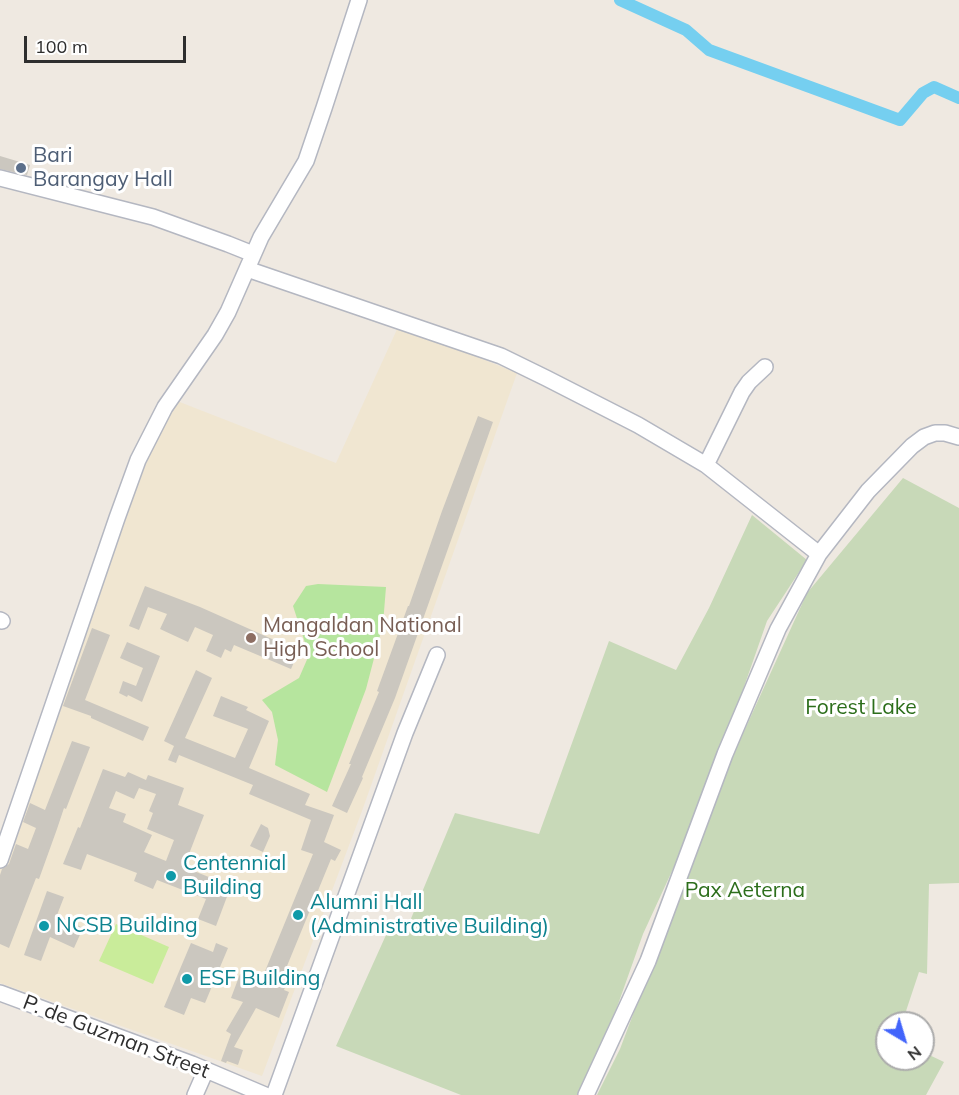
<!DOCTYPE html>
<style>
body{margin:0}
#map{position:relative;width:959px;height:1095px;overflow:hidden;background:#efe9e1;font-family:Mulish,sans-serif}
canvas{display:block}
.north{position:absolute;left:875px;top:1011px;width:60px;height:60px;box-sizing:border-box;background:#fff;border:2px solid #ababab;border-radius:50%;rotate:142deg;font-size:16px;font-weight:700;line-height:24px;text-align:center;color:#2e2e2e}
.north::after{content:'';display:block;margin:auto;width:21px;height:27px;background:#4264fb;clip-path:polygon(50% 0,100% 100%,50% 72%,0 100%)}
.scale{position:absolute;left:24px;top:36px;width:162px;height:27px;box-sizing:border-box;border:3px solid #2e2e2e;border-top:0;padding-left:8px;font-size:18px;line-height:21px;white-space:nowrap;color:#2e2e2e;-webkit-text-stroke:4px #fff;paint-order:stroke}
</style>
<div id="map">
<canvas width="959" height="1095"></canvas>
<div class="north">N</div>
<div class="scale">100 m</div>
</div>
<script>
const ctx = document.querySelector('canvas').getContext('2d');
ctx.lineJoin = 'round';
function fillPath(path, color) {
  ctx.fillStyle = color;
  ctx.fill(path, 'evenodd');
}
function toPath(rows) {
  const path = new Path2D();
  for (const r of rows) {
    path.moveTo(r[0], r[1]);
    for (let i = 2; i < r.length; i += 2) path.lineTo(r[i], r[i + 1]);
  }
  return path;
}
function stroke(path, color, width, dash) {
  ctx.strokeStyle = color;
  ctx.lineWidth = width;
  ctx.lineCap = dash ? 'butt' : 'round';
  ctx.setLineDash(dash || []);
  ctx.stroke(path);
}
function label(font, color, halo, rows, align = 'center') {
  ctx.font = font + ' Mulish,sans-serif';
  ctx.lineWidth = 6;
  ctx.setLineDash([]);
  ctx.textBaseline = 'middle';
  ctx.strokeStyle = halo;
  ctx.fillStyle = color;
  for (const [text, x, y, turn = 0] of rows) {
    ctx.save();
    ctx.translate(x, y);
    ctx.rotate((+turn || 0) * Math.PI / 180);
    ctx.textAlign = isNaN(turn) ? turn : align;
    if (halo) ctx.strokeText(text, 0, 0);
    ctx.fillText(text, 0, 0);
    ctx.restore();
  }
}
fillPath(toPath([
 [399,325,517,373,362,811,262,1076,0,983,0,864,139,466,172,399,336,463]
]), '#f0e6d1');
fillPath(toPath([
 [318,584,386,587,383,624,366,689,327,792,275,765,278,740,272,712,262,700,299,678,309,655,293,606,306,586]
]), '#b6e59e');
fillPath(toPath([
 [903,478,959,508,959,883,929,884,927,974,919,972,902,1023,887,1023,887,1059,923,1059,923,1052,944,1062,926,1095,597,1095,620,1049,720,784,807,593],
 [752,515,807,560,767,621,738,704,678,858,643,934,616,1010,579,1095,461,1095,336,1046,386,935,405,933,455,813,539,834,609,641,676,670,709,608]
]), '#c8d9b8');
fillPath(toPath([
 [116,924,169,947,153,984,99,961]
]), '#c9ec9a');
stroke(toPath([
 [620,0,686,30,709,50,900,120,923,93,934,87,959,98]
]), '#75cff0', 12);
fillPath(toPath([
 [0,156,30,165,27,175,0,169],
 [478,416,493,422,395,698,362,777,363,778,347,813,332,806,351,764,349,764,379,692,377,691,408,606,409,606,442,511],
 [145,586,200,607,299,651,291,669,234,645,231,652,225,649,221,658,206,651,213,635,195,627,188,642,160,629,167,614,148,607,139,630,129,626],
 [92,628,110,635,85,700,149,727,143,741,91,718,91,716,63,706],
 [127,642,160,656,142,702,128,695,127,697,119,693,123,681,136,686,143,668,120,658],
 [196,670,212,678,185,738,235,758,248,729,213,716,221,696,248,707,246,710,269,721,249,768,310,794,305,805,334,815,324,842,341,850,335,861,331,859,287,966,293,968,284,990,289,992,279,1018,256,1008,234,1047,243,1050,238,1065,227,1061,226,1063,221,1061,231,1034,226,1031,243,1002,231,998,240,974,261,981,313,854,301,850,311,820,249,794,253,785,179,755,176,763,168,760,174,746,164,741],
 [72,741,90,747,66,809,64,808,57,829,39,879,36,878,9,948,0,944,0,875,2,869,9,864,16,844,28,849,36,828,23,822,30,803,45,810],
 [103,769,125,777,128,772,146,780,148,775,184,788,178,805,204,815,184,867,231,886,216,926,198,919,206,899,157,880,153,889,134,881,137,873,87,854,81,870,63,864,78,827,80,828],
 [139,788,156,794,149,811,153,813,147,829,174,840,166,861,144,852,152,835,123,822,126,814,109,808,116,791,134,799],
 [261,824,268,828,270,836,263,852,250,846],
 [47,891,64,897,57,915,83,928,74,948,50,937,41,961,24,955],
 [191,943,213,952,216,943,228,948,205,1003,191,998,184,1015,164,1007]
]), '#cbc7bf');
const minor = toPath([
 [0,178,153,217,228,244,253,254],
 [247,269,501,356,546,378,638,425,706,465,819,554],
 [706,465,742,392,749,382,765,367],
 [0,620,2,621],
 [0,860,117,518,138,460,165,407,215,335,228,312,261,237,306,161,324,108,359,0],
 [0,993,192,1064,265,1095],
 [195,1095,206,1070],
 [274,1095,405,733,437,655],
 [586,1095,648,961,725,754,778,629,819,554,868,491,912,446,924,437,935,433,945,433,959,437]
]);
stroke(minor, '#b4b7c1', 18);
stroke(minor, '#fff', 15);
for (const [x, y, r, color] of [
 [21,168,6,"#5c6f8a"],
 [251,638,6,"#8d6e63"],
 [171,876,6,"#0f9aa8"],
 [298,915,6,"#0f9aa8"],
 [44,926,6,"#0f9aa8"],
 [187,979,6,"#0f9aa8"]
]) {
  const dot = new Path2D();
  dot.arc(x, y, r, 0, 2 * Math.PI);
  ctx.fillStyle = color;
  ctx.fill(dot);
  stroke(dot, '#fff', 2);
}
label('21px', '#4e5e75', '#fff', [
 ["Bari",33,156],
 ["Barangay Hall",33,180]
], 'left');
label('21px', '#785e54', '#fff', [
 ["Mangaldan National",263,626],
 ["High School",263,650]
], 'left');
label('21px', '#2c6e1b', '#fff', [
 ["Forest Lake",861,708],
 ["Pax Aeterna",745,891]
]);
label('21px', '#0d838f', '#fff', [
 ["Centennial",183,864],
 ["Building",183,888],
 ["Alumni Hall",310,903],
 ["(Administrative Building)",310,927],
 ["NCSB Building",56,926],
 ["ESF Building",199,979]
], 'left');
label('21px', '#2e2e2e', '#fff', [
 ["P. de Guzman Street",116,1037,21]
]);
</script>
